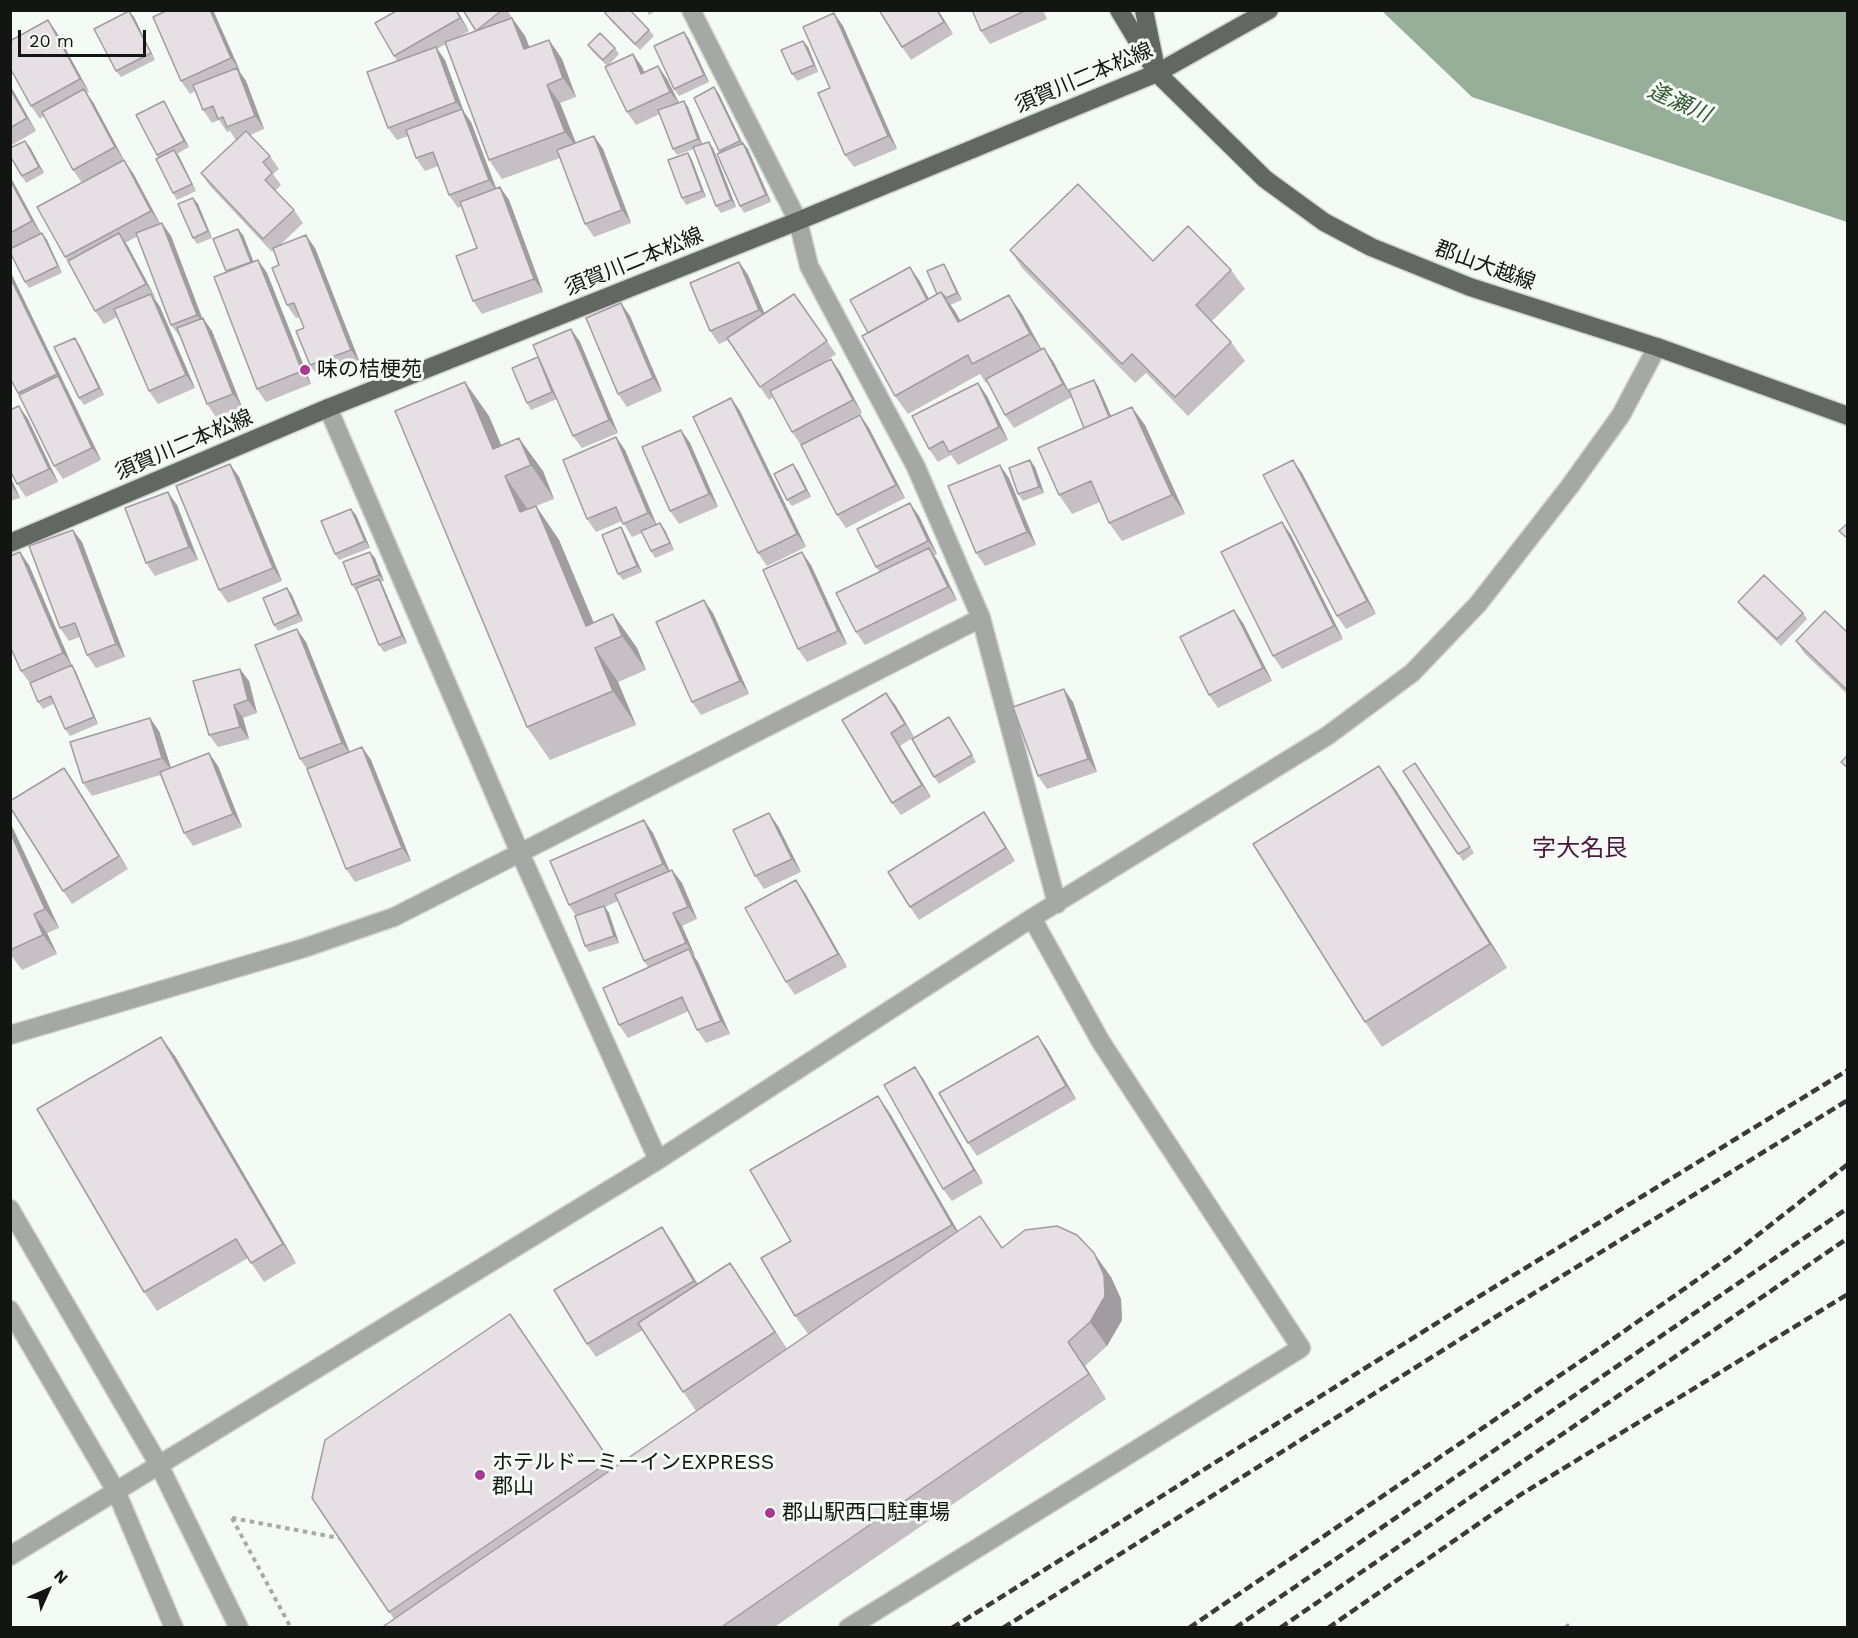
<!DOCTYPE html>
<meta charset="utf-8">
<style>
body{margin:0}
#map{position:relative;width:1858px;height:1638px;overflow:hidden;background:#f4faf4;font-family:"Work Sans",sans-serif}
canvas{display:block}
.frame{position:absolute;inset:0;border:12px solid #131513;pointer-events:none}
.north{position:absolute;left:18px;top:1560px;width:60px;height:60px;-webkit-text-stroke:4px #f4faf4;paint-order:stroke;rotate:45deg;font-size:16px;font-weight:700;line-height:24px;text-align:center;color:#131513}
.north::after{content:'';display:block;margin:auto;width:21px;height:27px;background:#131513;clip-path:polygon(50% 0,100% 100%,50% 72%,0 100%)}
.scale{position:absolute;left:18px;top:30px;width:128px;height:27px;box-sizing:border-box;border:3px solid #131513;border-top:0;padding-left:8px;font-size:18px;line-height:21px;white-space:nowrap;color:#131513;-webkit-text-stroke:4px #f4faf4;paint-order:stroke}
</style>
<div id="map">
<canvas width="1858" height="1638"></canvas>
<div class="frame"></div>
<div class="north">N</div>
<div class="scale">20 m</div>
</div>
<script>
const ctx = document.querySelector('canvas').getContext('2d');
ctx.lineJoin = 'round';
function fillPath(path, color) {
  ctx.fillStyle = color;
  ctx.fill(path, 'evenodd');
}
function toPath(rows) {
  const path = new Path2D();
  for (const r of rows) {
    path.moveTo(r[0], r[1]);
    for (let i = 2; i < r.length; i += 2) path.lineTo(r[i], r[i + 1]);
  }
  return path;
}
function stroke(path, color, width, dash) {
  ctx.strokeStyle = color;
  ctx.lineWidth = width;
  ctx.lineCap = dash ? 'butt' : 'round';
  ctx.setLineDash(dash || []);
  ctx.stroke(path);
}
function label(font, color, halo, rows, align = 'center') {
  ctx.font = font + ' "Work Sans","Noto Sans JP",sans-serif';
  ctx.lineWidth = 6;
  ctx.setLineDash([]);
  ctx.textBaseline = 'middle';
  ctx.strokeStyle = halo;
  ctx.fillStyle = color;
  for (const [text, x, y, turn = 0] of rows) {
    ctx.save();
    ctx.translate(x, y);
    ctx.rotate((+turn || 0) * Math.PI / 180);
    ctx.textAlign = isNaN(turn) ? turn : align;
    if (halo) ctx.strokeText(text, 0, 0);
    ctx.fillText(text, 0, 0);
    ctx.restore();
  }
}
fillPath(toPath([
 [1382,11,1847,11,1847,222,1472,97]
]), '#97ae98');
const minor = toPath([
 [691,10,798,221,809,266,916,467,981,618],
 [328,408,520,853,658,1160],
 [10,1035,304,948,394,917,981,618,1057,904],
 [10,1209,159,1465,239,1628],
 [10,1310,116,1491,174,1628],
 [10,1556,658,1160,1032,918,1327,736,1412,673,1478,604,1570,486,1621,415,1657,347],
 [848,1628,1301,1348,1101,1042,1032,918]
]);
const major = toPath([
 [1119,10,1157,73,1265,179,1324,222,1371,247,1470,287,1657,347,1848,416],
 [1144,10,1154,59],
 [10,543,328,408,798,221,1157,73,1269,10]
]);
stroke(minor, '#d0d5d0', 21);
stroke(major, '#d0d5d0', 21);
stroke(toPath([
 [232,1518,291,1628],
 [232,1518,339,1538]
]), '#a5aaa5', 4, [4.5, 4.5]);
stroke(minor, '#a6a8a6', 18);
stroke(major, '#626762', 18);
stroke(toPath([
 [952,1628,1483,1294,1848,1070],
 [1003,1628,1497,1316,1848,1100],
 [1189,1628,1603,1346,1731,1256,1848,1164],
 [1235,1628,1848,1208],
 [1280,1628,1848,1238],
 [1328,1628,1520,1495,1848,1294]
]), '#3a3c3a', 4.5, [9, 4.5]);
fillPath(toPath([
 [213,10,240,71,239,71,246,81,264,129,250,135,270,156,279,169,273,174,281,185,275,191,294,210,303,223,279,246,315,248,360,363,319,378,310,365,304,328,300,317,296,318,287,305,279,265,274,250,272,252,210,186,201,173,236,140,230,131,227,132,219,120,212,123,203,110,195,91,190,94,181,81],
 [398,10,457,10,469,31,455,39,476,31,463,10,507,10,525,36,530,48,549,40,562,59,576,97,560,103,576,143,594,136,603,149,631,223,594,237,585,224,560,158,502,179,489,160,446,44,437,49,445,60,464,112,471,122,496,189,500,187,509,200,543,292,482,314,473,301,477,248,462,206,458,208,449,195,438,166,425,171,416,158,408,136,397,140,388,128,397,61,394,56],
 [646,10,657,10,649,15],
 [938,10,953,34,911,60,902,47],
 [972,10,1043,10,1047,19,990,44,981,31],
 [129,11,134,17,155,60,121,77,116,71],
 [605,13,649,30,654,36,640,50,610,20],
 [48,20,57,33,89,92,86,93,93,102,124,160,82,183,73,170,44,116,40,119,31,106],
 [843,26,897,149,854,167,845,155,830,88],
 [689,39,709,82,679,96,674,89],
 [803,41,808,47,818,72,797,81,792,74],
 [588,45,615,48,619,54,608,66,633,54,642,67,644,72,658,66,667,79,679,103,684,101,688,107,702,144,713,148,736,207,721,213,716,206,694,149,677,155,673,149,660,114,636,125,627,112,607,66,593,52],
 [10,85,36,131,12,145,10,143],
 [719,94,742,143,743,143,748,149,771,202,744,213,740,206,720,153,694,98],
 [168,108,189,147,177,154,196,191,177,200,173,193,157,155],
 [25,141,44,173,26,183,22,176],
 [688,153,692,160,706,197,686,205,682,198],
 [133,173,160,223,171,236,202,318,212,331,242,407,216,417,207,404,181,338,171,325,138,236,125,243,155,297,154,297,160,307,195,388,158,404,149,391,117,317,104,324,95,311,65,257],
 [10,176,41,233,47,240,62,273,29,288,25,282,10,252],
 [193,198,198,204,212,238,197,244,193,238],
 [243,235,253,261,258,260,267,273,311,384,266,402,257,389,226,272],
 [1010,250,1153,261,1231,270,1245,289,1211,322,1231,342,1245,361,1188,416,1146,373,1135,383,1023,269],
 [739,262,748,275,765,314,794,294,836,354,818,366,831,359,840,372,862,413,812,439,860,415,869,428,905,498,846,528,837,515,801,445,792,432,773,397,769,400,728,340,719,344,710,331],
 [944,264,948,271,962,300,950,305,960,320,1022,314,1042,349,1053,361,1071,396,1098,386,1111,416,1145,425,1185,514,1122,541,1109,523,1100,502,1072,514,1059,495,1084,428,1072,397,1014,428,1005,415,987,382,986,383,980,374,908,414,895,396,868,333,919,280,929,299,937,294],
 [10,271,101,460,63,479,54,466,18,393],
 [621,303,630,316,662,391,627,407,618,394],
 [571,329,580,342,618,433,582,448,573,436,557,399,531,410,527,403,540,361],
 [79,344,104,395,84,405,79,398],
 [987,396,1008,440,958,465,951,455,938,462,929,449],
 [731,398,740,411,806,547,767,566,758,553],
 [489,416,501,445,543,471,554,499,536,506,559,540,594,623,613,614,637,648,646,670,618,682,636,725,550,760,527,727],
 [28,419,58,482,26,497,17,484],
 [681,430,690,443,718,507,679,524,670,511],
 [616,437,625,450,657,525,665,530,674,550,655,558,651,551,642,533,632,537,622,521,596,532,587,519],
 [1293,460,1302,473,1376,614,1346,629,1337,616],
 [230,464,239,477,282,581,228,603,219,590],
 [793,464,798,471,811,497,792,506,787,500],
 [1035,467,1044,493,1023,501,1018,494],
 [10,476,20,498,10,501],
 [1009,478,1036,545,985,566,976,553],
 [177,505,198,560,155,576,146,563],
 [356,515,370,548,339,560,335,554],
 [919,516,937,554,934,556,938,561,957,600,865,645,856,632,880,572,876,567],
 [1282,522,1291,535,1343,639,1282,669,1273,656],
 [621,527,625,534,642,572,623,580,618,574],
 [82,542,125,657,96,668,87,655,80,637,69,641,60,628],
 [375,558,384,581,381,582,383,586,407,643,384,652,379,645,357,591,356,591,352,585],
 [29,565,72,666,76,672,98,724,70,736,65,729,55,703,43,709,38,702,30,683,21,671],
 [811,565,847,644,807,662,798,649],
 [287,588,292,595,303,621,278,631,274,625],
 [1738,602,1803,613,1807,619,1781,646,1743,609],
 [713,613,749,694,701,715,692,702],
 [1243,623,1272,681,1218,708,1209,695],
 [1848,633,1848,695,1805,654,1796,641],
 [306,642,349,752,362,747,371,760,411,861,355,882,346,869,307,769,300,759],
 [249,681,257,713,243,718,249,739,218,747,209,735],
 [886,693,914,737,900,746,931,797,901,815,892,803],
 [1073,702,1097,772,1047,789,1038,776],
 [954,724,976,762,939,784,934,777],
 [159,731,171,768,218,766,242,827,193,846,184,833,160,775,92,796,83,783],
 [1415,763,1474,853,1463,861,1403,771],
 [73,781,128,869,72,904,63,891],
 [1396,790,1507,968,1382,1047,1365,1022],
 [984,812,1015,861,919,920,910,907],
 [10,822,59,928,47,933,57,954,22,970,10,954],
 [778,826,801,872,764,889,755,876],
 [653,833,670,871,672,870,682,883,697,919,682,926,695,956,694,956,698,962,730,1034,706,1043,697,1030,689,1011,628,1038,619,1025,648,967,644,961,618,901,605,907,609,913,619,943,589,952,585,946,576,916,569,905],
 [805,893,847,967,795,995,786,982],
 [1038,1036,1047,1049,1076,1099,977,1156,968,1143],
 [175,1056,296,1263,264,1282,248,1258,157,1311,144,1292],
 [915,1067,924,1080,983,1183,952,1201,943,1189],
 [878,1096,891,1115,958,1231,1002,1248,1111,1277,1121,1299,1122,1320,1107,1346,1085,1366,1106,1399,773,1628,381,1628,394,1619,312,1498,510,1314,615,1467,696,1411,643,1330,596,1357,587,1344,671,1240,698,1284,730,1263,787,1349,808,1334,795,1316,791,1241]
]), '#c6c0c4');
fillPath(toPath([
 [210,10,213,10,240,71,231,58],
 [456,10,457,10,469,31,460,18],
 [937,10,938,10,953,34,944,22],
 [129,11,134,17,155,60,151,53],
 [834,13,843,26,897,149,888,136],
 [512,18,525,36,537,68,524,49],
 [48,20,57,33,89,92,80,79],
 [684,32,689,39,709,82,704,75],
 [549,40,562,59,576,97,563,78],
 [803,41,808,47,818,72,814,65],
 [436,47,445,60,464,112,471,122,498,193,489,180,464,113,456,102],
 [633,54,642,67,651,87,641,74],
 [658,66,667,79,680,105,670,92],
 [237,68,246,81,264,129,255,116],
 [10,85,36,131,27,118,10,89],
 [547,85,560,103,579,151,565,132],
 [714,87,719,94,745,148,740,141],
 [84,89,93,102,124,160,115,147],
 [164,101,168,108,189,147,184,141],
 [684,101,688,107,703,146,698,139],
 [594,136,603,149,631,223,622,210],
 [25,141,30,147,44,173,39,167],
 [709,142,713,148,736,207,731,200],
 [743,143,748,149,771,202,766,195],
 [174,150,179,156,196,191,192,184],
 [688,153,692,160,706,197,702,191],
 [124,160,133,173,160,224,151,211],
 [10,176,41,234,32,221,10,180],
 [500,187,509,200,543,292,534,279],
 [193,198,198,204,212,238,208,231],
 [162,223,171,236,206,328,197,315],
 [238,229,243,235,256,268,251,262],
 [42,233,47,240,62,273,58,266],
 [119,233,128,246,155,297,146,284],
 [306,235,315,248,360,363,351,350],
 [258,260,267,273,311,384,302,371],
 [739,262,748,275,768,322,759,310],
 [944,264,948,271,962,300,957,293],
 [910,267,919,280,937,315,928,302],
 [10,271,66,387,57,374,10,277],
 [941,292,955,311,971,340,958,322],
 [151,294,160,307,195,388,186,375],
 [1009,295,1022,314,1043,353,1030,334],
 [621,303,630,316,662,391,653,378],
 [203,318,212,331,242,407,233,394],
 [571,329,580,342,618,433,609,420],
 [75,338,79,344,104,395,99,388],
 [1044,348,1053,361,1072,397,1063,384],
 [538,357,542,364,557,399,552,392],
 [831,359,840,372,862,413,853,400],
 [58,376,67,389,101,460,92,448],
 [1094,380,1098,386,1116,427,1111,420],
 [465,382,489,416,513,473,493,449],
 [978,383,987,396,1008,440,999,427],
 [731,398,740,411,806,547,797,534],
 [19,406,28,419,58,482,49,469],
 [1132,407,1145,425,1185,514,1172,495],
 [860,415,869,428,905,498,896,485],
 [681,430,690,443,718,507,709,494],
 [616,437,625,450,657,526,648,513],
 [519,438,543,471,554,499,531,465],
 [1030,460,1035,467,1044,493,1039,487],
 [1293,460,1302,473,1376,614,1367,601],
 [230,464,239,477,282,581,273,568],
 [793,464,798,471,811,497,806,490],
 [1000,465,1009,478,1036,545,1027,532],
 [10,476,20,498,11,485],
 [505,476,528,510,520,512],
 [168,492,177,505,198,560,189,547],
 [910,503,919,516,937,554,928,541],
 [536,506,559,540,603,645,586,626],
 [351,509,356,515,370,548,365,541],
 [1282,522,1291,535,1343,639,1334,626],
 [660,523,665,530,674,550,670,543],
 [621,527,625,534,642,572,637,566],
 [73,530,82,542,125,657,116,644],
 [929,548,938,561,957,600,948,587],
 [20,552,29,565,72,666,63,653],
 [370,552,375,558,384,581,379,575],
 [802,552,811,565,847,644,838,631],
 [379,579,383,586,407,643,402,636],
 [287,588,292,595,303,621,298,614],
 [704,600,713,613,749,694,740,681],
 [1234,610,1243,623,1272,681,1263,668],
 [613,614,637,648,646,670,622,636],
 [297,629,306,642,351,755,342,743],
 [595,648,618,682,636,725,613,691],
 [72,665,76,672,98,724,94,717],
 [240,669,249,681,257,713,248,700],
 [1064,689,1073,702,1097,772,1088,759],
 [886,693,896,706,914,737,905,724],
 [234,705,243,718,249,739,240,727],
 [150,718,159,731,172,771,162,758],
 [891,733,900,746,931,797,922,785],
 [362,747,371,760,411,861,402,848],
 [209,753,218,766,242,827,233,814],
 [1379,766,1396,790,1507,968,1490,944],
 [64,768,73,781,128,869,119,856],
 [984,812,993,825,1015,861,1006,848],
 [769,813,778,826,801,872,792,859],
 [644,820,653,833,672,877,663,864],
 [10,822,59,928,45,909,10,832],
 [672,870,682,883,697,919,688,907],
 [796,880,805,893,847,967,838,954],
 [604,906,609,913,619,943,614,936],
 [673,913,682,926,695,956,686,943],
 [34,914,47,933,57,954,43,935],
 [689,949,698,962,730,1034,721,1021],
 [1038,1036,1047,1049,1076,1099,1066,1086],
 [161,1037,175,1056,296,1263,283,1244],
 [915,1067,924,1080,983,1183,974,1170],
 [878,1096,891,1115,965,1244,952,1225],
 [662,1227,671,1240,703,1294,694,1281],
 [1094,1253,1111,1277,1121,1299,1122,1320,1107,1346,1090,1322],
 [730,1263,743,1282,788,1351,775,1332],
 [1068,1342,1085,1366,1106,1399,1089,1374]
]), '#a19ca0');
const building = toPath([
 [168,10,210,10,231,58,181,81,153,17,168,10],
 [398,10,456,10,460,18,394,56,375,23,398,10],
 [463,10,502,10,476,31,463,10],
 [608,10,630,10,649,30,635,44,605,13,608,10],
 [879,10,937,10,944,22,902,47,879,10],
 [972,10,1027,10,981,31,972,10],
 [129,11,151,53,116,71,94,29,129,11],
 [834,13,888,136,845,155,818,93,830,88,803,27,834,13],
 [512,18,524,49,549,40,563,78,547,85,565,132,489,160,445,42,512,18],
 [48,20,80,79,31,106,10,68,10,41,48,20],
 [684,32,704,75,674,89,654,46,684,32],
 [600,33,615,48,603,60,588,45,600,33],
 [803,41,814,65,792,74,781,50,803,41],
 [436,47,456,102,388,128,367,72,436,47],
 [633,54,641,74,658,66,670,92,627,112,605,67,633,54],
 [237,68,255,116,227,127,223,117,218,119,213,106,203,110,193,85,237,68],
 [714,87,740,141,719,151,694,98,714,87],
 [10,89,27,118,10,128,10,89],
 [84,89,115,147,73,170,42,112,84,89],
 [164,101,184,141,157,155,136,115,164,101],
 [684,101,698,139,673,149,658,110,684,101],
 [462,109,489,180,449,195,433,152,416,158,406,130,462,109],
 [246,131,270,156,263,162,272,173,265,180,294,210,263,239,201,173,246,131],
 [594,136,622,210,585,224,557,150,594,136],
 [25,141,39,167,22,176,10,156,10,148,25,141],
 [709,142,731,200,716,206,693,147,709,142],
 [743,143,766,195,740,206,717,154,743,143],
 [174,150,192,184,173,193,156,159,174,150],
 [688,153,702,191,682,198,668,160,688,153],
 [124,160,151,211,65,257,37,207,124,160],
 [10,180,32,221,10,233,10,180],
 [1078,184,1153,261,1188,226,1231,270,1196,305,1231,342,1175,397,1132,354,1122,364,1010,250,1078,184],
 [500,187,534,279,473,301,456,256,477,248,460,202,500,187],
 [193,198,208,231,193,238,178,204,193,198],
 [162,223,197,315,171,325,136,233,162,223],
 [238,229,251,262,226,271,213,239,238,229],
 [42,233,58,266,25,282,10,252,10,249,42,233],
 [119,233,146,284,95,311,68,261,119,233],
 [306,235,351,350,310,365,296,331,304,328,294,303,287,305,272,268,279,265,273,248,306,235],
 [258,260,302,371,257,389,214,277,258,260],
 [739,262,759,310,710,331,690,283,739,262],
 [944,264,957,293,946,298,941,292,937,294,927,271,944,264],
 [910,267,927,300,868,333,850,300,910,267],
 [10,277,57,374,18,393,10,378,10,277],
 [941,292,958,322,1009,295,1030,334,972,364,968,355,895,396,862,336,941,292],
 [151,294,186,375,149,391,114,309,151,294],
 [794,294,827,341,760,387,727,338,794,294],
 [621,303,653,378,618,394,586,318,621,303],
 [203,318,233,394,207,404,177,328,203,318],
 [571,329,609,420,573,436,533,345,571,329],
 [75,338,99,388,79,398,54,347,75,338],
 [1044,348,1063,384,1005,415,986,379,1044,348],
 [538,357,552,392,527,403,512,368,538,357],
 [831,359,853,400,792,432,770,391,831,359],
 [58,376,92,448,54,466,19,395,58,376],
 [1094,380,1109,417,1084,428,1069,390,1094,380],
 [465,382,493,449,519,438,531,465,505,476,520,512,536,506,586,626,613,614,622,636,595,648,613,691,527,727,395,411,465,382],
 [978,383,999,427,949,452,943,441,929,449,912,416,978,383],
 [731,398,797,534,758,553,693,417,731,398],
 [19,406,49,469,17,484,10,470,10,410,19,406],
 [1132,407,1172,495,1109,523,1091,481,1059,495,1038,448,1132,407],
 [860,415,896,485,837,515,801,445,860,415],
 [681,430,709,494,670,511,642,447,681,430],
 [616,437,648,513,623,524,616,507,587,519,563,460,616,437],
 [1030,460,1039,487,1018,494,1009,468,1030,460],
 [1293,460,1367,601,1337,616,1263,475,1293,460],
 [230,464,273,568,219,590,176,486,230,464],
 [793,464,806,490,787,500,774,474,793,464],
 [1000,465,1027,532,976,553,948,486,1000,465],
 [168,492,189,547,146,563,125,508,168,492],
 [910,503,928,541,876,567,857,529,910,503],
 [351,509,365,541,335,554,321,521,351,509],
 [1282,522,1334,626,1273,656,1221,552,1282,522],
 [660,523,670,543,651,551,641,531,660,523],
 [1848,523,1848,539,1839,531,1848,523],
 [621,527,637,566,618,574,602,535,621,527],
 [73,530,116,644,87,655,75,623,60,628,29,546,73,530],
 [929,548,948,587,856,632,836,593,929,548],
 [20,552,63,653,21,671,10,646,10,556,20,552],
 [370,552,379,575,352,585,343,562,370,552],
 [802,552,838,631,798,649,763,570,802,552],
 [1764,575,1803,613,1777,639,1738,602,1764,575],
 [379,579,402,636,379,645,356,588,379,579],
 [287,588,298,614,274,625,263,598,287,588],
 [704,600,740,681,692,702,656,622,704,600],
 [1234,610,1263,668,1209,695,1180,637,1234,610],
 [1825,611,1848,633,1848,691,1796,641,1825,611],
 [297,629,342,743,300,759,255,645,297,629],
 [72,665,94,717,65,729,51,696,38,702,30,683,72,665],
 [240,669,248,700,234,705,240,727,209,735,193,681,240,669],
 [1064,689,1088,759,1038,776,1013,707,1064,689],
 [886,693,905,724,891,733,922,785,892,803,842,720,886,693],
 [949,717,972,755,934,777,912,739,949,717],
 [150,718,162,758,83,783,70,742,150,718],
 [362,747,402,848,346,869,307,769,362,747],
 [209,753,233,814,184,833,160,772,209,753],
 [1848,755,1848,768,1841,762,1848,755],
 [1415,763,1470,847,1458,854,1403,771,1415,763],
 [1379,766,1490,944,1365,1022,1253,844,1379,766],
 [64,768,119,856,63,891,10,807,10,801,64,768],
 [984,812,1006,848,910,907,888,872,984,812],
 [769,813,792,859,755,876,733,830,769,813],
 [644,820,663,864,569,905,550,861,644,820],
 [10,832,45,909,34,914,43,935,10,950,10,832],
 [672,870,688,907,673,913,686,943,644,961,615,894,672,870],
 [796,880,838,954,786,982,745,908,796,880],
 [604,906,614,936,585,946,575,916,604,906],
 [689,949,721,1021,697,1030,682,997,619,1025,603,988,689,949],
 [1038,1036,1066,1086,968,1143,939,1093,1038,1036],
 [161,1037,283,1244,251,1263,236,1239,144,1292,37,1109,161,1037],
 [915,1067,974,1170,943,1189,884,1085,915,1067],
 [878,1096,952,1225,795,1316,761,1258,791,1241,750,1170,878,1096],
 [980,1216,1002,1248,1025,1230,1057,1226,1077,1235,1094,1253,1104,1275,1105,1296,1090,1322,1068,1342,1089,1374,720,1628,381,1628,980,1216],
 [662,1227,694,1281,587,1344,554,1290,662,1227],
 [730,1263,775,1332,683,1392,638,1323,730,1263],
 [510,1314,610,1461,389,1612,312,1498,325,1440,510,1314],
 [1568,1624,1570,1628,1563,1628,1568,1624]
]);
fillPath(building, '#e6dfe4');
stroke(building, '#a19ca0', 1.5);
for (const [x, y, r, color] of [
 [305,370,6,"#aa3893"],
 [480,1475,6,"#aa3893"],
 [770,1513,6,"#aa3893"]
]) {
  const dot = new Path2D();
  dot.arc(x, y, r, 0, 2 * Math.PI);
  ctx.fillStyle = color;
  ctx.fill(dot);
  stroke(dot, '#f4faf4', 2);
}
label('21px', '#131513', '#f4faf4', [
 ["須賀川二本松線",1084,78,-23],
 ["須賀川二本松線",634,262,-22],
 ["郡山大越線",1485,266,20],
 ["須賀川二本松線",184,445,-23]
]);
label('21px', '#131513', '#f4faf4', [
 ["味の桔梗苑",317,370],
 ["ホテルドーミーインEXPRESS",492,1463],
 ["郡山",492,1487],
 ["郡山駅西口駐車場",782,1513]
], 'left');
label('italic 22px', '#315634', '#f4faf4', [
 ["逢瀬川",1679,103,24]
]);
label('24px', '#4d1742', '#f4faf4', [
 ["字大名艮",1580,849]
]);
</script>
